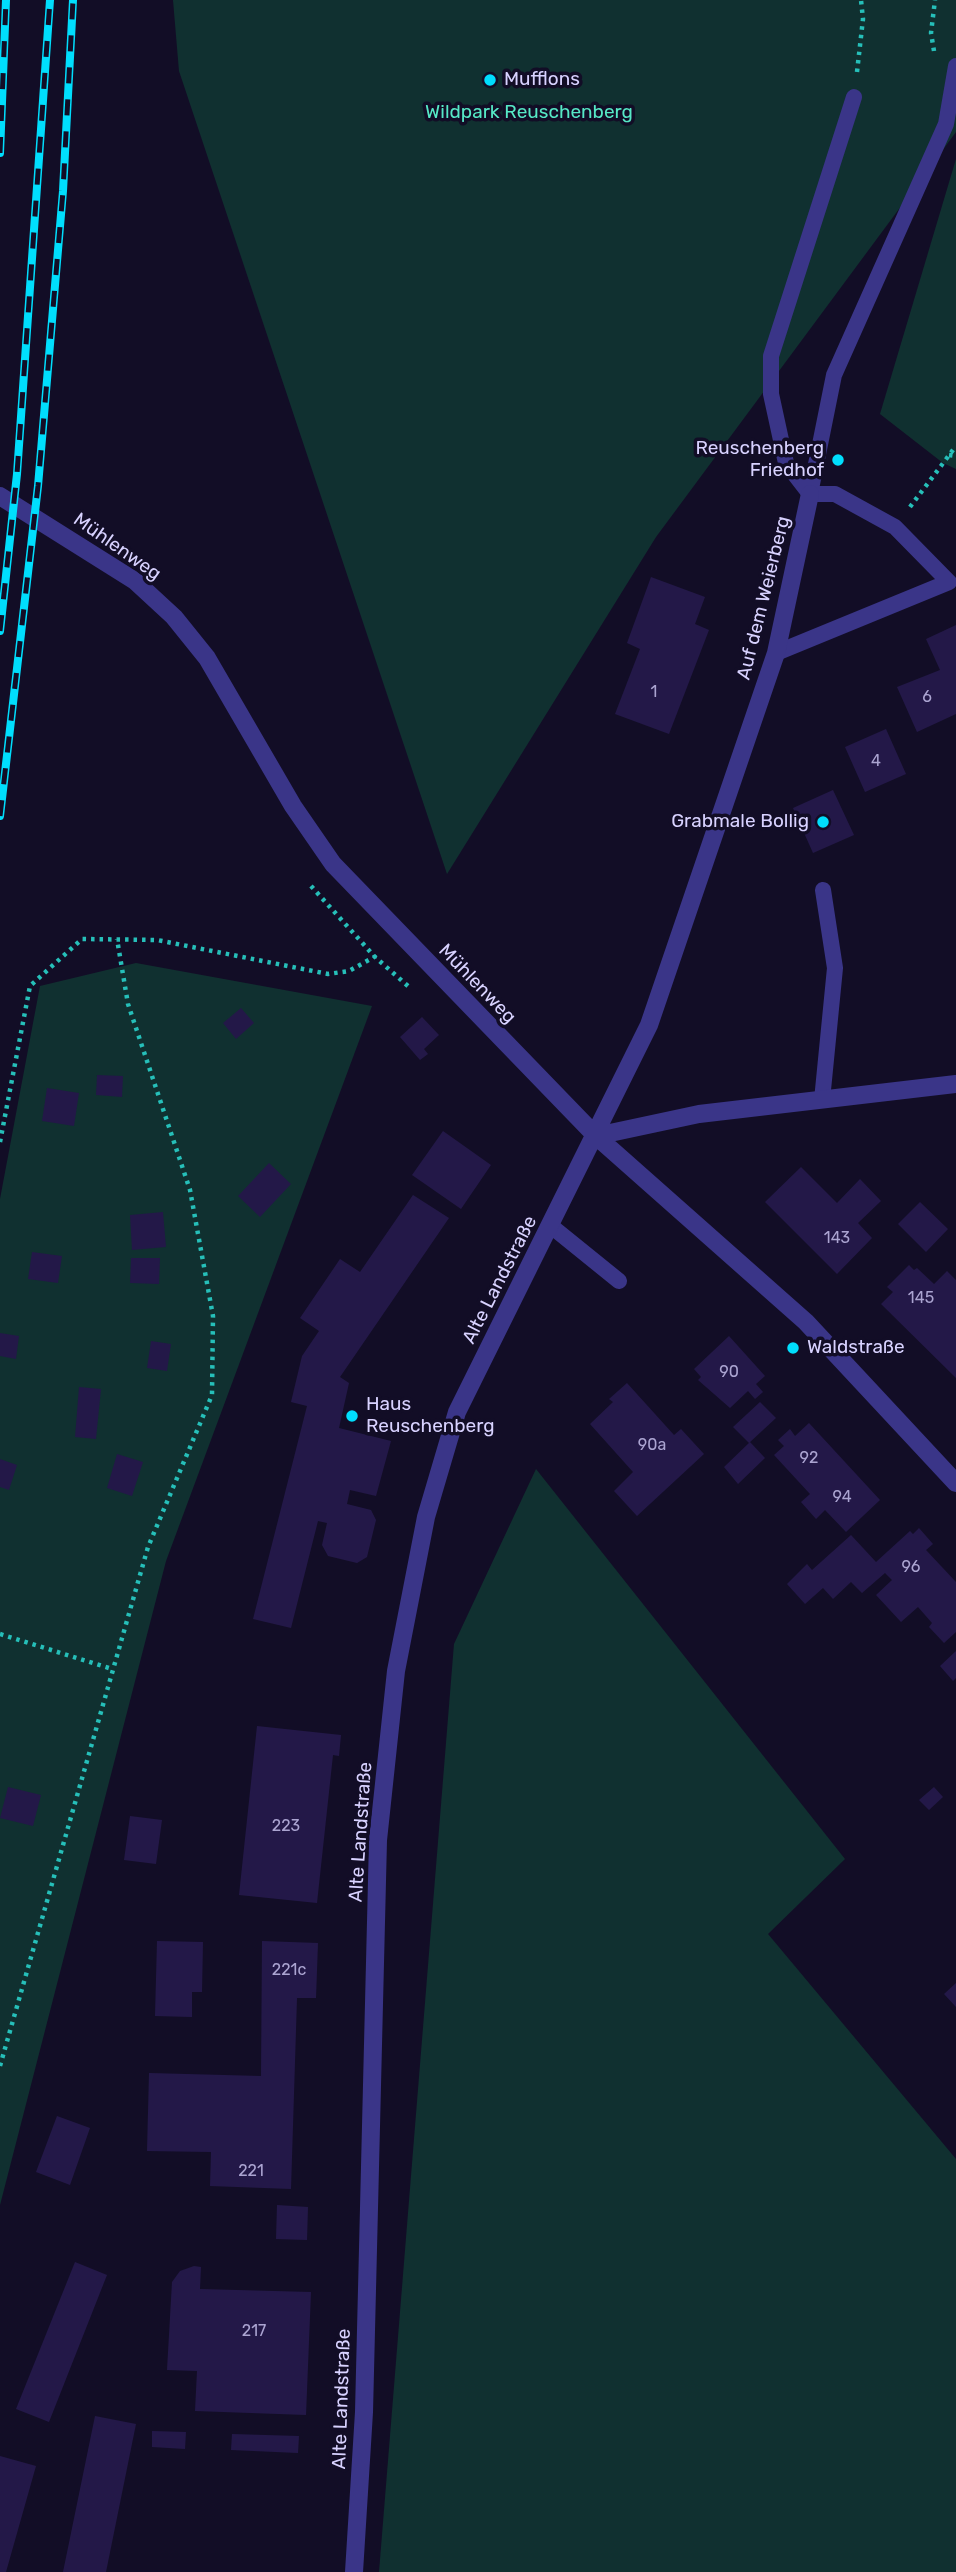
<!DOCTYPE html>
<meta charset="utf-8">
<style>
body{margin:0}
canvas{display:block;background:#120d26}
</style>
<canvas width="956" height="2572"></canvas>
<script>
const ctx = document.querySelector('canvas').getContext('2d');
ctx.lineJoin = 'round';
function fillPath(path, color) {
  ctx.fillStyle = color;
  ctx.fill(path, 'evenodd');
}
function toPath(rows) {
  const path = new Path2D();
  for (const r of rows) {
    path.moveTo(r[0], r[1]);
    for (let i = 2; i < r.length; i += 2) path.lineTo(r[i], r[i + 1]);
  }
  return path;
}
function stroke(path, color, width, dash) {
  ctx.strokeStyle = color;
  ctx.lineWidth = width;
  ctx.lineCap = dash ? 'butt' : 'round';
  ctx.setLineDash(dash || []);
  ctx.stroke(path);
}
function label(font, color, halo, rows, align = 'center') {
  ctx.font = font + ' Rubik,sans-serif';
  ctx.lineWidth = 7;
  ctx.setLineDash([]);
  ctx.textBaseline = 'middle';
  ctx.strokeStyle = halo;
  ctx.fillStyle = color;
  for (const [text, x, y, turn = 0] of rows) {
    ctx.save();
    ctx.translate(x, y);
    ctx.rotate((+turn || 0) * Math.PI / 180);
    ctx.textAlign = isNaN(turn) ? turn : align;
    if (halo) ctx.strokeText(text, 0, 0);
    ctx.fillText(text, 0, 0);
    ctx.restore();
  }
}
fillPath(toPath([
 [173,0,956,0,956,132,656,537,447,874,179,71],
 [956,159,956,469,943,463,880,414],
 [136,963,372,1006,166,1561,0,2205,0,1199,40,986],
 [536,1469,845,1859,768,1934,956,2159,956,2572,379,2572,454,1644]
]), '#103030');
fillPath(toPath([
 [651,577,705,597,695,624,709,630,669,734,615,714,640,649,627,643],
 [956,625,956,714,917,732,897,687,940,670,926,639],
 [886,729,906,774,865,792,845,747],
 [833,790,854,835,813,853,793,808],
 [241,1008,254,1023,236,1039,223,1023],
 [422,1017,439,1035,424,1049,428,1054,420,1060,400,1037],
 [97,1075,123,1076,122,1097,96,1095],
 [47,1088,79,1093,74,1126,42,1121],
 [443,1131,491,1165,461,1209,412,1175],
 [269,1163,291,1184,260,1217,238,1196],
 [801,1167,837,1203,860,1179,881,1201,858,1223,872,1238,837,1274,765,1202],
 [413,1195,449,1218,340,1377,349,1383,339,1428,391,1441,376,1496,350,1490,347,1504,371,1510,376,1520,367,1557,357,1563,328,1556,322,1545,327,1523,318,1521,291,1628,253,1619,307,1406,291,1402,302,1356,319,1331,300,1318,340,1259,360,1272],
 [920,1202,948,1229,926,1252,898,1224],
 [163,1212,166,1247,132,1250,130,1215],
 [32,1252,62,1256,58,1283,28,1279],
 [131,1258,160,1258,159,1284,130,1283],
 [909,1265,914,1270,917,1268,934,1284,947,1271,956,1280,956,1378,881,1304,893,1292,887,1287],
 [0,1333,19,1336,16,1359,0,1356],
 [729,1336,765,1376,756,1384,763,1392,755,1399,748,1391,730,1408,698,1380,701,1377,694,1369],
 [151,1341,171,1344,167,1371,147,1368],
 [627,1383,674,1435,681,1429,704,1454,637,1516,614,1491,633,1472,590,1424,613,1402,609,1399],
 [79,1387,101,1389,96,1439,75,1437],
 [760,1402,776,1418,749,1443,733,1427],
 [809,1423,880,1500,846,1532,825,1510,816,1519,801,1502,810,1494,774,1455,784,1446,778,1440,790,1429,795,1436],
 [750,1442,765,1458,738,1484,724,1467],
 [117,1454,143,1462,132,1496,107,1488],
 [0,1459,17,1465,9,1490,0,1487],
 [919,1528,933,1544,926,1550,956,1582,956,1632,944,1643,929,1627,932,1623,918,1607,901,1622,876,1595,892,1580,885,1573,862,1593,851,1582,833,1599,823,1588,805,1604,787,1584,807,1564,812,1570,851,1535,876,1562,910,1531,913,1534],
 [956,1651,956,1678,953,1681,940,1666],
 [257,1726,341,1735,339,1756,333,1755,317,1903,239,1895],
 [8,1787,41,1795,33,1826,0,1818],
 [934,1787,943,1797,929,1810,919,1800],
 [130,1816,162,1820,156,1864,124,1860],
 [157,1941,203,1942,202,1992,192,1992,192,2017,155,2016],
 [262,1941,318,1943,316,1998,297,1998,291,2189,210,2186,211,2152,147,2151,149,2073,261,2076],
 [956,1983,956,2007,944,1994],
 [57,2116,90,2128,70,2185,36,2172],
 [277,2205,308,2207,307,2240,276,2239],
 [75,2262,107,2275,49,2422,16,2409],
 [194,2266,201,2267,200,2289,311,2292,306,2415,195,2411,197,2371,167,2370,172,2282,180,2271],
 [95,2416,136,2424,106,2572,63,2572],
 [152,2431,186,2432,185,2449,152,2447],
 [232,2434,299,2436,298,2453,231,2450],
 [0,2456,36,2466,6,2572,0,2572]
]), '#231848');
stroke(toPath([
 [934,51,931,33,935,0],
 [857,72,863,19,861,0],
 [949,455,956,456],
 [910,507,956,446],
 [311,886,375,957,409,987],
 [0,1142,30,986,82,939,157,940,328,974,349,971,376,956],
 [0,1634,112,1669],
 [0,2066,148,1547,212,1395,213,1316,190,1190,128,1004,117,939]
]), '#26bfb9', 4.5, [3.5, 5]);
stroke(toPath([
 [810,494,834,375,946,124,956,66],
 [810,494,786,463,771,394,771,356,854,97],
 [776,653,949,582,895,527,835,494,810,494],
 [822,1100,835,968,823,890],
 [551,1226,619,1281]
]), '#3a3588', 16);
stroke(toPath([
 [0,496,135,581,174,617,207,658,293,806,333,864,596,1136,806,1322,956,1483],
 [596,1136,699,1114,956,1084],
 [354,2572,364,2412,378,1840,396,1671,426,1517,457,1412,649,1025,776,653,810,494]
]), '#3a3588', 18);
const rail = toPath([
 [0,153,6,0],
 [0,631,17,474,50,0],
 [0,816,38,486,63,191,73,0]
]);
stroke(rail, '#00defd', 8);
stroke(rail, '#120d26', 5, [16]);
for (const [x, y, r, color] of [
 [490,80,7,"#00defd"],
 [838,460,7,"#00defd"],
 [823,822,7,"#00defd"],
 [793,1348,7,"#00defd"],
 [352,1416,7,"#00defd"]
]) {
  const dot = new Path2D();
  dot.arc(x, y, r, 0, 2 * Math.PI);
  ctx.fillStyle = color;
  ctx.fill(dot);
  stroke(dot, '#120d26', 2.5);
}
label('16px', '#aba4d1', null, [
 ["1",654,692],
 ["6",927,697],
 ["4",876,761],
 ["143",837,1238],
 ["145",921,1298],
 ["90",729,1372],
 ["90a",652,1445],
 ["92",809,1458],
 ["94",842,1497],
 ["96",911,1567],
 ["223",286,1826],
 ["221c",289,1970],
 ["221",251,2171],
 ["217",254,2331]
]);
label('19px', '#d8d2ff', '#120d26', [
 ["Mufflons",504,80],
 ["Reuschenberg",824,449,"right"],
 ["Friedhof",824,471,"right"],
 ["Grabmale Bollig",809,822,"right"],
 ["Waldstraße",807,1348],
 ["Haus",366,1405],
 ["Reuschenberg",366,1427]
], 'left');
label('19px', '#56e8c6', '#120d26', [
 ["Wildpark Reuschenberg",529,113]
]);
label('19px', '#d8d2ff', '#120d26', [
 ["Mühlenweg",117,547,35],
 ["Auf dem Weierberg",764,598,-76],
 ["Mühlenweg",477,984,46],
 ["Alte Landstraße",500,1280,-63],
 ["Alte Landstraße",361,1832,-86],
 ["Alte Landstraße",342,2399,-88]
]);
</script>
